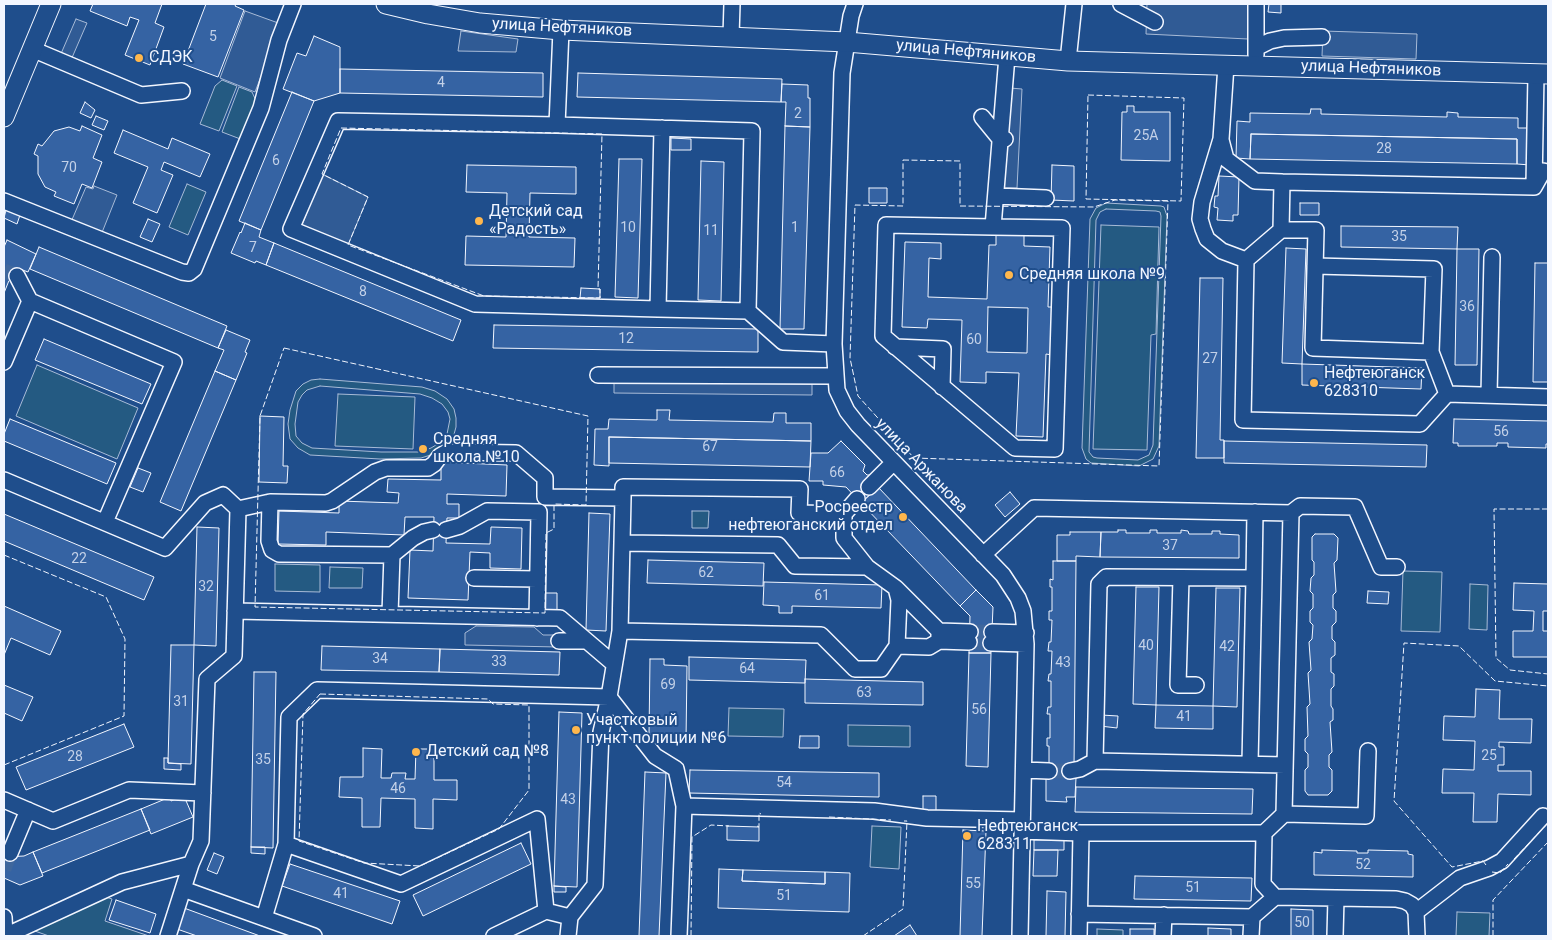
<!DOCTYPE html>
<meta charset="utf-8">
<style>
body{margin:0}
#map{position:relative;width:1552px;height:940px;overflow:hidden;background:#1f4e8c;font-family:Roboto,sans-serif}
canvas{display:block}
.frame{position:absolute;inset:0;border:5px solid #f2f6ff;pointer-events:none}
</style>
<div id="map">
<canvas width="1552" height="940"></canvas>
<div class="frame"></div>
</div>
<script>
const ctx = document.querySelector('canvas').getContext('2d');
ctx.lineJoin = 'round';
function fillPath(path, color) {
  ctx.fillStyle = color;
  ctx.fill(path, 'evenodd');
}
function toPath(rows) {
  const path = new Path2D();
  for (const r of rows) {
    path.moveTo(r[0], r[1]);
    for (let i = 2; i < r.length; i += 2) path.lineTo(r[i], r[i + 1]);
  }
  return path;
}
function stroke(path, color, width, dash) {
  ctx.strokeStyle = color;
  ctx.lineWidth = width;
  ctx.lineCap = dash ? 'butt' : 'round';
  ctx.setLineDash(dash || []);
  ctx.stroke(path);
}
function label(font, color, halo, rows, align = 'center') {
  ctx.font = font + ' Roboto,sans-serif';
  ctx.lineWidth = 4;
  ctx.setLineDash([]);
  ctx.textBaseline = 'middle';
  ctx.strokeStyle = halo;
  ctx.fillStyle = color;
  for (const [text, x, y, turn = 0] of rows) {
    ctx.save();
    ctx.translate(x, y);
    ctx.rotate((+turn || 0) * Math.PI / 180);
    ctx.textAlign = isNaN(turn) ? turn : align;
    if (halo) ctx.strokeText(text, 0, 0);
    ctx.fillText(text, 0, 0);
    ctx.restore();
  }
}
const green = toPath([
 [222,80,237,86,219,131,200,124,215,86,222,80],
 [239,87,252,92,257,103,243,140,222,132,239,87],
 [187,184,206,192,188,235,169,227,187,184],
 [1106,203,1161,206,1164,207,1167,216,1159,446,1153,459,1139,466,1091,463,1086,459,1082,448,1090,219,1096,208,1106,203],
 [1106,209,1156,211,1160,212,1161,216,1153,445,1149,455,1138,460,1097,458,1093,457,1089,452,1096,220,1100,212,1106,209],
 [1101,225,1159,227,1156,334,1151,335,1147,450,1093,449,1101,225],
 [37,365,138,408,117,459,16,416,37,365],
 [320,379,422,387,435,391,447,399,454,409,456,418,456,427,453,438,445,447,434,454,421,458,380,459,310,455,298,448,290,439,288,424,290,410,296,391,303,384,311,380,320,379],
 [320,386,420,394,432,398,442,404,448,412,450,419,447,434,441,442,431,448,420,452,381,452,312,448,302,443,296,436,295,424,298,402,302,395,307,390,320,386],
 [338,394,415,397,413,449,335,446,338,394],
 [692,511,709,511,708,528,692,528,692,511],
 [275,564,320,565,320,592,275,591,275,564],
 [330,567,363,568,362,588,329,588,330,567],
 [1403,571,1442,572,1440,632,1401,631,1403,571],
 [1470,584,1488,585,1487,630,1469,629,1470,584],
 [729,708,784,709,783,737,728,736,729,708],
 [848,725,910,726,910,747,848,746,848,725],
 [872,826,901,827,899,869,870,867,872,826],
 [106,897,112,899,105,921,149,936,49,936,32,930,106,897],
 [1457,912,1490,913,1489,936,1456,936,1457,912],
 [1097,929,1123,930,1123,936,1097,936,1097,929]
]);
fillPath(green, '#245a82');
stroke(green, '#a8bbd7', 1);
const parking = toPath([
 [1147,4,1250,4,1248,39,1146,34,1147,4],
 [245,11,281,24,255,92,220,78,245,11],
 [76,19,87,23,71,60,60,56,76,19],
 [461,31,518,39,516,52,458,51,461,31],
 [1323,31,1417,34,1416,59,1322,56,1323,31],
 [1010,88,1022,89,1017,188,1003,188,1010,88],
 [322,174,368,197,348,245,302,225,322,174],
 [94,186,117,195,101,235,71,222,86,187,93,189,94,186],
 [614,382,812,384,812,395,614,393,614,382],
 [476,626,534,627,543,635,559,635,558,647,465,645,465,633,476,626]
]);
fillPath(parking, '#305b95');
stroke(parking, '#a8bbd7', 1);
const building = toPath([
 [93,4,162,4,155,23,164,27,150,65,125,55,139,20,130,17,127,26,90,11,93,4],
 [206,4,236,4,235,6,244,10,218,77,183,64,206,4],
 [1269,4,1281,4,1281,13,1268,12,1269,4],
 [314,36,340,47,340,93,314,101,283,89,297,53,306,56,314,36],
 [340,69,543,73,543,97,340,93,340,69],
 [578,73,782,79,781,102,577,97,578,73],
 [782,84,808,85,808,98,810,98,810,127,785,126,786,102,781,102,782,84],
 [292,92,314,101,261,230,239,221,292,92],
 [85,102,95,110,91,118,80,113,85,102],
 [1127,106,1134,106,1134,112,1170,112,1170,161,1121,160,1122,112,1127,112,1127,106],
 [1311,109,1321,109,1321,114,1447,117,1447,112,1458,113,1458,117,1518,118,1518,128,1531,128,1530,165,1517,164,1517,139,1251,134,1250,159,1236,158,1237,121,1250,122,1250,113,1310,114,1311,109],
 [96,116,108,121,104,130,92,125,96,116],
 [82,126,102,135,93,158,102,162,92,188,82,184,74,204,54,196,56,192,45,187,38,174,38,156,34,154,38,144,42,146,54,131,69,127,80,131,82,126],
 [785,126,810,127,804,329,780,329,785,126],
 [123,130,168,149,172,138,210,154,200,177,164,162,161,170,173,175,157,213,133,203,148,167,114,153,123,130],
 [1251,134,1517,139,1517,164,1250,159,1251,134],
 [671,138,691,139,691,150,671,150,671,138],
 [619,159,642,159,638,298,615,297,619,159],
 [701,161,724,162,721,301,698,300,701,161],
 [467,165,576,167,576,194,530,193,529,237,575,238,574,267,465,265,466,236,506,237,507,193,466,192,467,165],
 [1052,165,1074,166,1074,201,1051,200,1052,165],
 [1219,176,1239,177,1238,215,1233,215,1233,221,1217,220,1218,208,1214,207,1215,196,1218,196,1219,176],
 [869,188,887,188,887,203,869,203,869,188],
 [1300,203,1319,203,1319,215,1300,215,1300,203],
 [6,210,20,215,17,224,4,218,6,210],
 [148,219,160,224,152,242,140,237,148,219],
 [245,223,261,230,259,237,274,243,266,265,256,261,255,263,231,253,240,232,241,233,245,223],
 [1341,226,1458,227,1457,249,1341,247,1341,226],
 [996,234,1024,235,1024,246,1050,247,1048,307,1054,307,1052,355,1046,354,1043,437,1016,436,1019,373,986,372,986,383,960,382,962,320,928,319,927,328,902,327,905,242,941,243,941,259,929,258,928,297,987,299,989,245,996,245,996,234],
 [988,307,1028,308,1027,353,987,352,988,307],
 [7,240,36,254,28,272,20,269,15,281,4,276,4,247,7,240],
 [274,243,461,320,453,341,266,265,274,243],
 [39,247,227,326,218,348,30,269,39,247],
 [1286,248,1306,249,1302,364,1282,363,1286,248],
 [1457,249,1479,249,1477,365,1455,365,1457,249],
 [1535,263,1548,263,1548,382,1533,382,1535,263],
 [4,276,10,278,4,293,4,276],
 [1200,278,1223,278,1220,440,1224,440,1224,458,1196,458,1200,278],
 [581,288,600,289,600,298,580,298,581,288],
 [494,325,758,329,758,352,493,348,494,325],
 [226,330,250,340,245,352,247,353,236,380,215,371,224,350,218,348,226,330],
 [44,339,151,384,142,404,35,360,44,339],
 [1302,364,1422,368,1421,389,1302,385,1302,364],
 [215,371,236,380,181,511,160,502,215,371],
 [657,410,670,410,669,420,773,422,774,413,786,413,786,423,811,423,811,441,609,437,609,466,594,465,595,429,608,429,609,419,657,420,657,410],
 [260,416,284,417,283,466,288,466,287,483,259,482,260,416],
 [10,419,116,463,107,484,4,441,4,434,10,419],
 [1454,419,1548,421,1548,444,1546,444,1546,448,1508,447,1508,443,1497,443,1497,446,1458,446,1458,443,1453,443,1454,419],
 [609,437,811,441,810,467,609,463,609,437],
 [841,441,865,465,863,471,867,475,871,475,874,491,861,503,846,487,823,485,823,481,809,481,811,453,828,453,841,441],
 [1224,441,1427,445,1426,467,1224,463,1224,441],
 [441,462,507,465,506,496,447,494,447,504,459,504,459,518,447,518,446,543,490,544,491,527,522,528,521,569,490,568,490,553,470,552,468,600,408,598,410,550,433,551,434,517,405,517,404,535,326,532,326,545,278,544,279,511,339,513,339,501,398,503,399,493,387,492,388,479,441,480,441,462],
 [138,468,151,473,143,492,130,487,138,468],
 [878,487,976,590,960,606,861,503,878,487],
 [1010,492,1020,504,1005,517,995,505,1010,492],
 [589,513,610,514,606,631,586,630,589,513],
 [4,514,154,577,144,600,4,541,4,514],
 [197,527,219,528,216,646,194,645,197,527],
 [1118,530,1126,530,1126,533,1150,533,1150,530,1157,530,1157,533,1181,533,1181,530,1188,531,1189,534,1212,534,1212,531,1220,531,1220,534,1239,535,1239,558,1100,557,1101,532,1118,532,1118,530],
 [1070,532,1101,532,1100,557,1076,556,1076,561,1057,561,1057,535,1070,535,1070,532],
 [1315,534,1334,534,1338,538,1337,560,1334,563,1336,592,1333,595,1333,608,1336,611,1336,622,1332,626,1332,639,1335,642,1335,655,1331,658,1331,672,1334,674,1334,686,1331,689,1331,706,1333,709,1333,720,1330,722,1332,752,1329,755,1329,767,1332,770,1332,791,1328,795,1308,795,1305,791,1305,770,1308,767,1308,754,1305,751,1305,739,1308,736,1307,707,1310,704,1308,673,1311,670,1309,642,1312,639,1313,625,1310,622,1310,611,1313,608,1313,594,1310,591,1311,578,1314,575,1314,562,1312,560,1312,537,1315,534],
 [648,560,764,563,763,586,647,583,648,560],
 [1053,561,1076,561,1074,767,1049,767,1049,746,1047,746,1047,738,1050,738,1050,714,1047,714,1048,707,1051,707,1051,681,1048,681,1049,674,1051,674,1052,651,1048,651,1049,642,1051,642,1052,620,1049,620,1049,611,1052,611,1052,587,1050,587,1050,579,1053,580,1053,561],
 [764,582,882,585,881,608,792,606,792,613,779,613,779,606,763,605,764,582],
 [1514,583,1548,584,1548,611,1543,611,1543,631,1548,631,1548,657,1513,657,1513,631,1533,631,1534,611,1513,610,1514,583],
 [1136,587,1159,587,1156,705,1133,704,1136,587],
 [1216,588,1240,588,1237,707,1213,706,1216,588],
 [976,590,993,607,991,653,969,653,970,616,960,606,976,590],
 [1368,591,1389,592,1388,604,1367,603,1368,591],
 [545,593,557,593,557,613,545,613,545,593],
 [4,606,61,631,50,655,11,638,4,655,4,606],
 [171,645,194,645,191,764,168,763,171,645],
 [322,646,440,649,439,672,321,670,322,646],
 [440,649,560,652,559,675,439,672,440,649],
 [969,653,991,653,988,767,966,766,969,653],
 [689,657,806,660,805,683,689,680,689,657],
 [650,659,664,659,664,665,687,666,686,741,667,740,667,736,649,735,650,659],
 [254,672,276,672,273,848,251,847,254,672],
 [805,679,923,682,923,705,805,703,805,679],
 [4,685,33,697,22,721,4,713,4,685],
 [1476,689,1500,690,1499,719,1532,719,1531,743,1499,742,1499,747,1504,747,1504,765,1498,765,1498,771,1531,771,1531,795,1498,794,1497,822,1473,822,1474,793,1442,793,1443,769,1474,770,1475,741,1443,740,1444,716,1475,717,1476,689],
 [1156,705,1213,706,1213,729,1155,728,1156,705],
 [559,712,582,713,577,887,554,886,559,712],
 [1101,715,1118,716,1117,728,1100,726,1101,715],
 [124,724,134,747,26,790,16,767,124,724],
 [800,736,819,736,819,748,799,748,800,736],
 [363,748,382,749,381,778,391,778,392,773,406,773,405,779,415,779,416,749,434,749,434,780,457,780,457,800,433,799,433,829,415,828,415,799,381,798,380,827,362,827,362,798,339,797,340,777,363,777,363,748],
 [164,758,168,758,168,763,181,764,181,770,164,769,164,758],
 [1049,767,1070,767,1070,778,1076,778,1075,797,1066,797,1067,802,1046,801,1046,775,1049,767],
 [690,770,879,773,879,797,689,793,690,770],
 [645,772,666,773,659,936,639,936,645,772],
 [1076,787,1253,789,1252,814,1075,812,1076,787],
 [184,796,193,817,151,834,141,809,170,797,171,801,184,796],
 [923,796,936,796,936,814,923,813,923,796],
 [141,809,150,830,42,873,33,852,141,809],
 [727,826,759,827,759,841,727,840,727,826],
 [963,830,986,831,982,936,960,936,963,830],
 [1034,840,1064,840,1064,850,1034,850,1034,840],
 [521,843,531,864,423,916,413,895,521,843],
 [251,847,265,847,265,854,251,853,251,847],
 [1034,850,1058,850,1057,876,1033,876,1034,850],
 [1322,850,1357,851,1357,853,1368,853,1368,850,1408,851,1408,854,1413,855,1413,877,1314,875,1314,852,1322,853,1322,850],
 [33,852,43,876,20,885,4,878,4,857,24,856,33,852],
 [214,853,224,857,217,874,207,870,214,853],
 [290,864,400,901,392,924,282,886,290,864],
 [719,869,743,870,742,881,825,884,825,872,850,873,849,912,718,908,719,869],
 [743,870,825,872,825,884,742,881,743,870],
 [1135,876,1252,878,1251,901,1134,899,1135,876],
 [554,886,566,887,566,892,554,892,554,886],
 [1047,891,1066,892,1065,936,1046,936,1047,891],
 [116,900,156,914,150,933,109,920,116,900],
 [184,908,260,936,197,936,177,929,184,908],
 [1291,909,1313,910,1313,936,1291,936,1291,909],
 [910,925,917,936,894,936,910,925],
 [1208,928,1231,929,1231,936,1208,936,1208,928],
 [1130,929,1154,929,1154,936,1130,936,1130,929]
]);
fillPath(building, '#3563a3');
stroke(building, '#f2f6ff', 1);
stroke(toPath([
 [4,271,17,276],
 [970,632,992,632],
 [969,642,991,643],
 [1049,771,1070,771],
 [4,869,10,853]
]), '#3f679d', 15, [15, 8]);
const minor = toPath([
 [855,4,851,16,842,73,834,344,837,390,847,411,858,425,1003,575,1018,598,1023,611,1026,644,1020,936],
 [1121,4,1155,22],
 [561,30,557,125,752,131,748,311,783,342,834,344],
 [731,36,732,4],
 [1256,48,1270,41,1284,38,1322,37],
 [32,49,141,95,182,91],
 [1256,55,1256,4],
 [1068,61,1074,4],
 [1226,65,1221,139,1202,202,1200,219,1203,229,1207,239,1222,251,1246,260,1243,420,1420,424,1447,394,1548,397],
 [982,117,1000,139,1005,139],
 [557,125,338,121,291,229,475,304,658,309],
 [662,128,658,309,748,311],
 [1221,140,1226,159,1255,181,1282,182],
 [1534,185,1536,74],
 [996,196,1046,198],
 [4,201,182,272,189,273,194,269,261,108,279,40,293,4],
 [993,227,1062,228,1055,449,1015,448,883,336,886,225,993,227,1007,56],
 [1281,230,1316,230,1313,348,1431,352,1434,269,1315,266],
 [1246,260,1281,230,1282,182,1534,187,1543,171,1548,172],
 [17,276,30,301],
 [895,347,943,349,942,387],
 [1431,352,1447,394],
 [4,362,30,301,174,362,105,522],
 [598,375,835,376],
 [1489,395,1492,257],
 [4,480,165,548,205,503,223,495,238,509,234,656,207,679,201,841,191,864,168,936],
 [869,487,893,463],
 [238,509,270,502],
 [1255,512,1254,578,1106,577,1099,584,1095,761,1285,765],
 [1291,513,1300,506,1355,507,1381,567,1397,567],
 [844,514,857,499],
 [446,530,460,526,487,511,539,512,537,618],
 [623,543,778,545,795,566,867,567],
 [392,555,279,554,272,550,269,541,270,502,326,503,332,501,375,472,386,468,428,468,434,464,440,456,447,452,454,452,516,453,545,478,545,497,623,498,623,487,800,489,799,513,844,514,844,538,867,567,896,588,899,600,897,646,881,669,855,669,821,635,620,631,623,498],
 [983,555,1034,508,1291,513,1284,814,1366,816,1368,751],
 [474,578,537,579],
 [1181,578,1178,685,1196,685],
 [896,588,939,631,939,641,929,647,897,646],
 [235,611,560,618,614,664],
 [390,614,392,555,413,538,424,532,433,530],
 [620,631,609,697,655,756,676,769,684,806,679,936],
 [939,631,970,632],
 [992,632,1026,633],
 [559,641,587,641],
 [939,641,969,642],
 [991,643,1026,644],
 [1250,763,1254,578],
 [1024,770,1049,771],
 [1070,771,1080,769,1095,761],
 [4,800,53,821,129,790,203,793],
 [684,806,874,811,927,818,1022,820],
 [1022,831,1081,833,1079,936],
 [1081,833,1264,833,1263,884,1275,897],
 [1264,833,1284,814],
 [286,844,401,884,537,819,546,911],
 [10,853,28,810],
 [183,889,314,936],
 [1336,898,1396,899,1405,901,1412,905,1416,912,1417,936],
 [1416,912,1460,878,1489,868,1502,861,1543,816],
 [1079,914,1252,917],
 [4,917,5,936],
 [264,918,286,844,289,717,317,690,609,697,601,732,595,885,570,917],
 [5,936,122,882,191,864],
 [494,936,546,911,570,917,568,936],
 [1163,936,1164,915],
 [1251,936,1252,917,1275,897,1336,898,1335,936]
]);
const major = toPath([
 [386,4,428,14,480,23,561,30,847,42,1068,61,1548,74],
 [4,117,51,4]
]);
stroke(minor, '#f2f6ff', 18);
stroke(major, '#f2f6ff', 21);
stroke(minor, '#1f4e8c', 15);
stroke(major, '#1f4e8c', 19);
stroke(toPath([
 [1088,95,1184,98,1181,201,1086,199,1088,95],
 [341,128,602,134,598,289,600,289,600,298,484,296,348,245,368,197,322,174,341,128],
 [903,160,960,161,960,206,1094,207,1115,200,1168,201,1159,466,914,458,858,396,850,358,855,205,903,206,903,160],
 [284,348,588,416,586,505,554,504,554,529,546,533,545,613,255,607,260,416,284,348],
 [1548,509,1494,509,1496,658,1510,670,1548,674],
 [4,555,106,597,125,639,124,716,4,765],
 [320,694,488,699,493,704,529,705,529,790,499,829,420,866,364,863,299,841,303,714,320,694],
 [829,817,891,820],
 [757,826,759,827,759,813,761,814],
 [1514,859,1548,823],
 [1486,865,1483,861,1452,867,1394,801,1404,643,1459,646,1495,681,1548,686],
 [1492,872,1500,873,1508,864],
 [691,936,692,837,711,825,729,826],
 [863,936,903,909,907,821,904,821],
 [1493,936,1493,900,1548,842]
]), '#f2f6ff', 1, [6, 2.5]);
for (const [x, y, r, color] of [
 [139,58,5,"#ffb74d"],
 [479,221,5,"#ffb74d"],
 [1009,275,5,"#ffb74d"],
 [1314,383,5,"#ffb74d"],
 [423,449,5,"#ffb74d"],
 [903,517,5,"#ffb74d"],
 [576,730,5,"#ffb74d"],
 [416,752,5,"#ffb74d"],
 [967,836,5,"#ffb74d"]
]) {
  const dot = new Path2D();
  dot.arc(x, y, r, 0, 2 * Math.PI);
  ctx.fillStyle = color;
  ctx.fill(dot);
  stroke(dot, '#1f4e8c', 2);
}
label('14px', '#c3d1e8', null, [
 ["5",213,37],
 ["4",441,83],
 ["2",798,114],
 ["25А",1146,136],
 ["28",1384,149],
 ["6",276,161],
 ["70",69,168],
 ["10",628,228],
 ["1",795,228],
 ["11",711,231],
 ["35",1399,237],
 ["7",253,248],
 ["8",363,292],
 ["36",1467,307],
 ["12",626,339],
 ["60",974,340],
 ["27",1210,359],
 ["56",1501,432],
 ["67",710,447],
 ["66",837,473],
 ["37",1170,546],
 ["22",79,559],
 ["62",706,573],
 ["32",206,587],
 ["61",822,596],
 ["40",1146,646],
 ["42",1227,647],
 ["34",380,659],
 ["33",499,662],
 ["43",1063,663],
 ["64",747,669],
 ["69",668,685],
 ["63",864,693],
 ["31",181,702],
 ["56",979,710],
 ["41",1184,717],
 ["25",1489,756],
 ["28",75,757],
 ["35",263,760],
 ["54",784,783],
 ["46",398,789],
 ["43",568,800],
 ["52",1363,865],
 ["55",973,884],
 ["51",1193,888],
 ["41",341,894],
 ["51",784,896],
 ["50",1302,923]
]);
label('16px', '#f2f6ff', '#1f4e8c', [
 ["улица Нефтяников",562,28,3],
 ["улица Нефтяников",966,52,5],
 ["улица Нефтяников",1371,69,2],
 ["улица Аржанова",921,466,46]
]);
label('16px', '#f2f6ff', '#1f4e8c', [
 ["СДЭК",149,58],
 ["Детский сад",489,212],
 ["«Радость»",489,230],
 ["Средняя школа №9",1019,275],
 ["Нефтеюганск",1324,374],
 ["628310",1324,392],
 ["Средняя",433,440],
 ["школа №10",433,458],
 ["Росреестр",893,508,"right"],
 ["нефтеюганский отдел",893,526,"right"],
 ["Участковый",586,721],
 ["пункт полиции №6",586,739],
 ["Детский сад №8",426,752],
 ["Нефтеюганск",977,827],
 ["628311",977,845]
], 'left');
</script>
